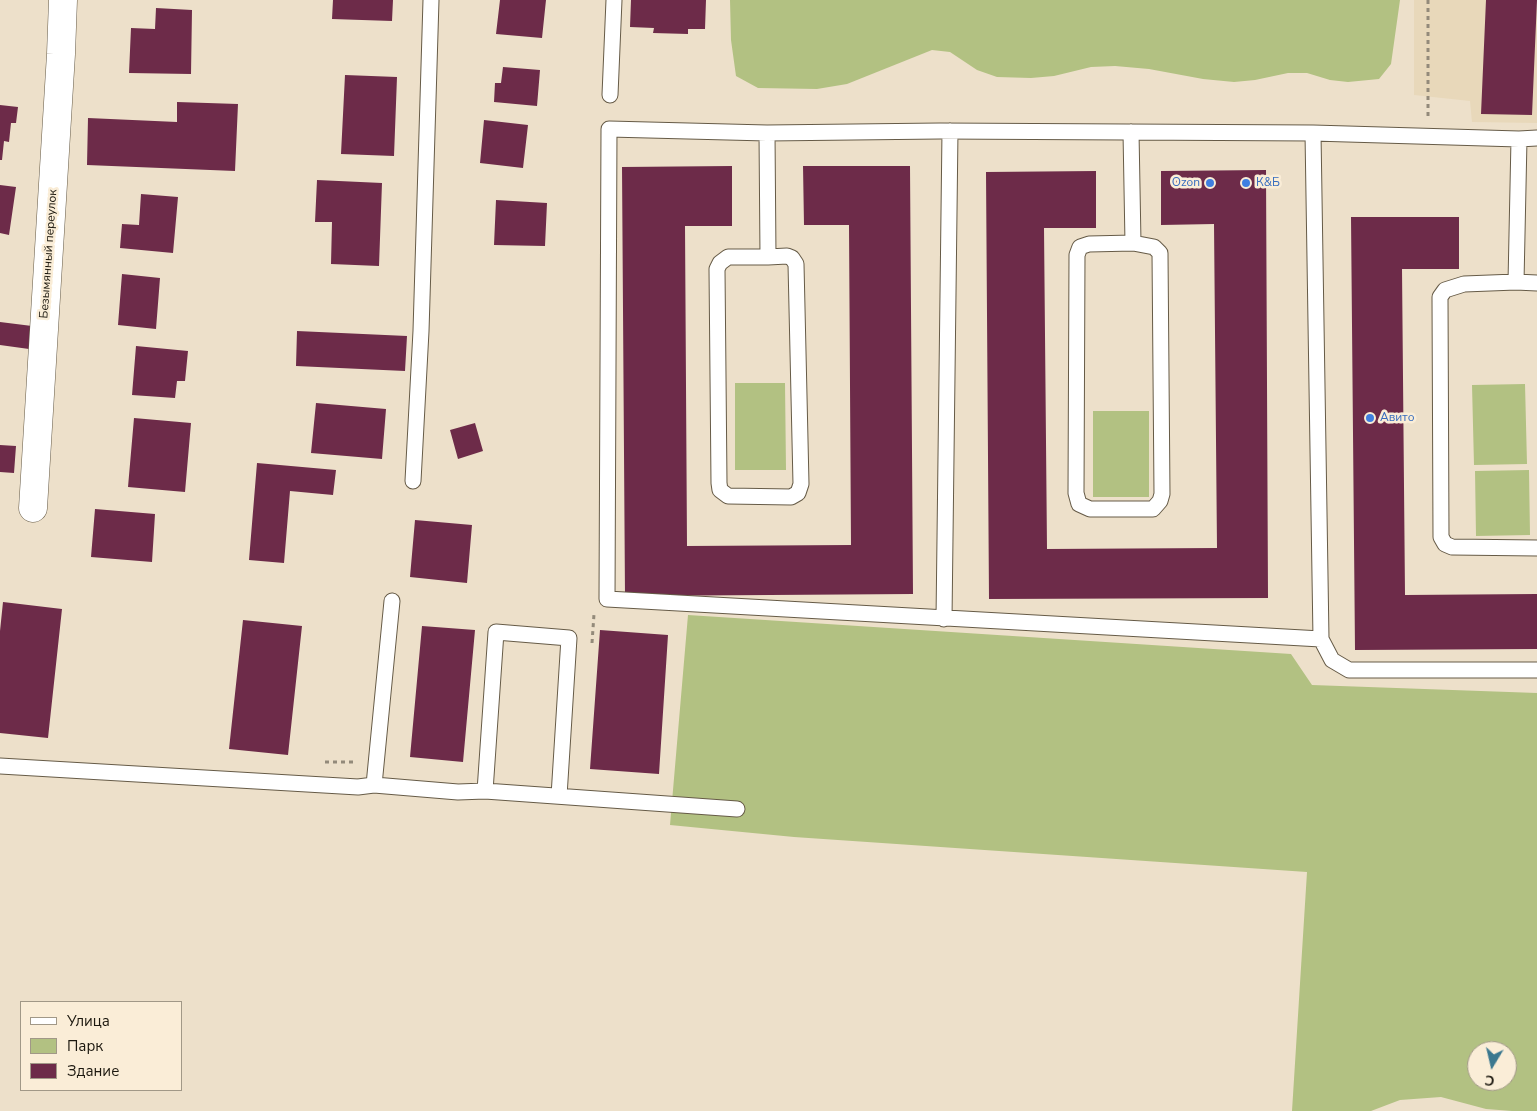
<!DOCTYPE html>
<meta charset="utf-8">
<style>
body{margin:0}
#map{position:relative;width:1537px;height:1111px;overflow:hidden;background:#ede0ca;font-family:"Nunito Sans",sans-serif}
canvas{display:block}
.legend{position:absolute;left:20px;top:1001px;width:162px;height:90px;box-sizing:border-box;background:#faedd7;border:1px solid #a19887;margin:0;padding:6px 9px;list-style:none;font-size:15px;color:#1c180f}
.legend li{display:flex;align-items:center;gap:10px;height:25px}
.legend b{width:25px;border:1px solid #a19887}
.north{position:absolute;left:1467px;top:1041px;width:50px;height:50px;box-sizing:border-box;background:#faedd7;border:1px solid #a19887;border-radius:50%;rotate:189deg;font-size:14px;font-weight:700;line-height:20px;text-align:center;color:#1c180f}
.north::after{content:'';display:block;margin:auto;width:18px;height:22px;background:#3b788f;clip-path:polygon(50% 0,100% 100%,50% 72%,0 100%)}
</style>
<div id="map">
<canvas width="1537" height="1111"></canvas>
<ul class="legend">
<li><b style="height:6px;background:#fff"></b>Улица</li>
<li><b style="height:14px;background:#b2c182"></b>Парк</li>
<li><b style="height:14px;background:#6d2b49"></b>Здание</li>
</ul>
<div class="north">С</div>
</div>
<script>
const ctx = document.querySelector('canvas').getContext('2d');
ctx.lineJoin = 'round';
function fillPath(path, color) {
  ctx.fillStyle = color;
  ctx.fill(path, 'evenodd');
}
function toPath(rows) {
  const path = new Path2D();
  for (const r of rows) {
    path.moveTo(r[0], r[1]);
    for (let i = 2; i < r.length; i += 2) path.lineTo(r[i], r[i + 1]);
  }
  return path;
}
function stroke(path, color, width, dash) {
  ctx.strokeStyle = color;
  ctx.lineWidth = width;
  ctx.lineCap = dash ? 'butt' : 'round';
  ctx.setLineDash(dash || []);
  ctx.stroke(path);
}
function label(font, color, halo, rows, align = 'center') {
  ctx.font = font + ' "Nunito Sans",sans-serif';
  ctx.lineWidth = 5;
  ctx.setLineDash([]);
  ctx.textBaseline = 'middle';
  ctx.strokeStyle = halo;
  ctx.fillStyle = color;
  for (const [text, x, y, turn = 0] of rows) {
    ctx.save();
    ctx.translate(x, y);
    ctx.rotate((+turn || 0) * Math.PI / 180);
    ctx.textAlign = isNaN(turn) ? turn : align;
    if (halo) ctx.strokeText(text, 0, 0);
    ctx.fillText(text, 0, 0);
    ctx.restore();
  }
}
fillPath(toPath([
 [1414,0,1537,0,1537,123,1472,122,1470,101,1414,95]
]), '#e8d8ba');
fillPath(toPath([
 [730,0,1400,0,1391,64,1379,79,1348,82,1330,80,1307,73,1288,73,1255,80,1234,82,1203,79,1149,69,1115,66,1091,67,1054,76,1031,78,997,77,977,70,950,52,932,50,847,84,817,89,758,88,736,76,731,40],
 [785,383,786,470,735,470,735,383],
 [1525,384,1527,464,1474,465,1472,385],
 [1093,411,1149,411,1149,497,1093,497],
 [1529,470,1530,535,1476,536,1475,471],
 [688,615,1291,654,1312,685,1537,693,1537,1111,1512,1111,1486,1109,1441,1097,1400,1100,1371,1111,1292,1111,1307,872,794,837,670,825],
 [1477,1051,1507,1051,1507,1081,1477,1081]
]), '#b2c182');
fillPath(toPath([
 [333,0,393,0,392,21,332,19],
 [500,0,546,0,542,38,496,34],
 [631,0,706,0,705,29,688,29,688,34,653,33,654,28,630,27],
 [1486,0,1537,0,1532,115,1481,114],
 [156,8,192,10,191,74,129,73,131,28,155,29],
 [503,67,540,70,537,106,494,102,495,83,501,83],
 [345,75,397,77,394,156,341,154],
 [177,102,238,104,235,171,87,165,88,118,177,122],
 [0,105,18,107,16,123,11,123,9,142,4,141,2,160,0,160],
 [484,120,528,125,523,168,480,163],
 [732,166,732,226,685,226,687,546,851,545,849,225,804,225,803,166,910,166,913,594,625,596,622,167],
 [1266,170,1268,598,989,599,986,172,1096,171,1096,228,1044,228,1047,549,1217,548,1214,224,1161,225,1161,171],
 [317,180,382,183,379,266,331,264,332,222,315,222],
 [0,185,16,187,9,235,0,233],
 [141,194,178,197,173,253,120,248,122,224,139,225],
 [496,200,547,203,545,246,494,245],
 [1351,217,1459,217,1459,269,1402,269,1405,595,1537,594,1537,649,1355,650],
 [122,274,160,278,156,329,118,325],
 [0,322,32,326,29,349,0,345],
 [297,331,407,336,405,371,296,366],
 [136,346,188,351,185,381,177,381,175,398,132,395],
 [316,403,386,409,382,459,311,453],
 [134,418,191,423,185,492,128,487],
 [475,423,483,451,458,459,450,430],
 [0,445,16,446,14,473,0,472],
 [257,463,336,470,333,495,290,491,284,563,249,560],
 [95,509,155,514,152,562,91,557],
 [415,520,472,525,467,583,410,577],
 [3,602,62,609,48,738,0,733,0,631],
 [243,620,302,626,288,755,229,749],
 [422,626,475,630,463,762,410,757],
 [600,630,668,635,659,774,590,769]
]), '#6d2b49');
const service = toPath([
 [610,95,614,0],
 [1131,132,1133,243,1154,247,1160,253,1162,494,1160,501,1153,509,1090,509,1079,504,1076,493,1077,255,1080,247,1089,244,1133,243],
 [767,133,768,257,787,256,792,258,796,264,801,484,798,493,791,497,728,496,720,490,719,483,717,269,720,263,728,257,768,257],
 [1313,133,1321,639,1332,660,1349,670,1537,670],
 [1516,282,1519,139],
 [1537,283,1516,282,1464,284,1445,290,1440,297,1441,537,1445,544,1452,547,1537,548],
 [413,481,421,331,431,0],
 [944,619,950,131],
 [1321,639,607,599,609,129,767,133,940,131,1313,133,1519,139,1537,138],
 [0,766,358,787,374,785,392,601],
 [374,785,458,792,485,791,737,809],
 [485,791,496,632,569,638,559,796]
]);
const minor = toPath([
 [33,508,61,54,63,0]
]);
stroke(service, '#665b47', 17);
stroke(minor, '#665b47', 29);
stroke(toPath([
 [1428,116,1428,0],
 [592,643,594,614],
 [325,762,356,762]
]), '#938a7a', 3, [4, 4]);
stroke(service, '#fff', 15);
stroke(minor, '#fff', 28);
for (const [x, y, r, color] of [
 [1210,183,5,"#3f7fe0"],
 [1246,183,5,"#3f7fe0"],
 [1370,418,5,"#3f7fe0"]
]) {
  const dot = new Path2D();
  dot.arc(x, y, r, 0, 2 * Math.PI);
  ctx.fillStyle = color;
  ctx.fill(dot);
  stroke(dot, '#faedd7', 2);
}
label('12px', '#366cbe', '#faedd7', [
 ["Ozon",1200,183,"right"],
 ["К&Б",1256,183],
 ["Авито",1380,418]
], 'left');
label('12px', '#1c180f', '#faedd7', [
 ["Безымянный переулок",49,254,-86]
]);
</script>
